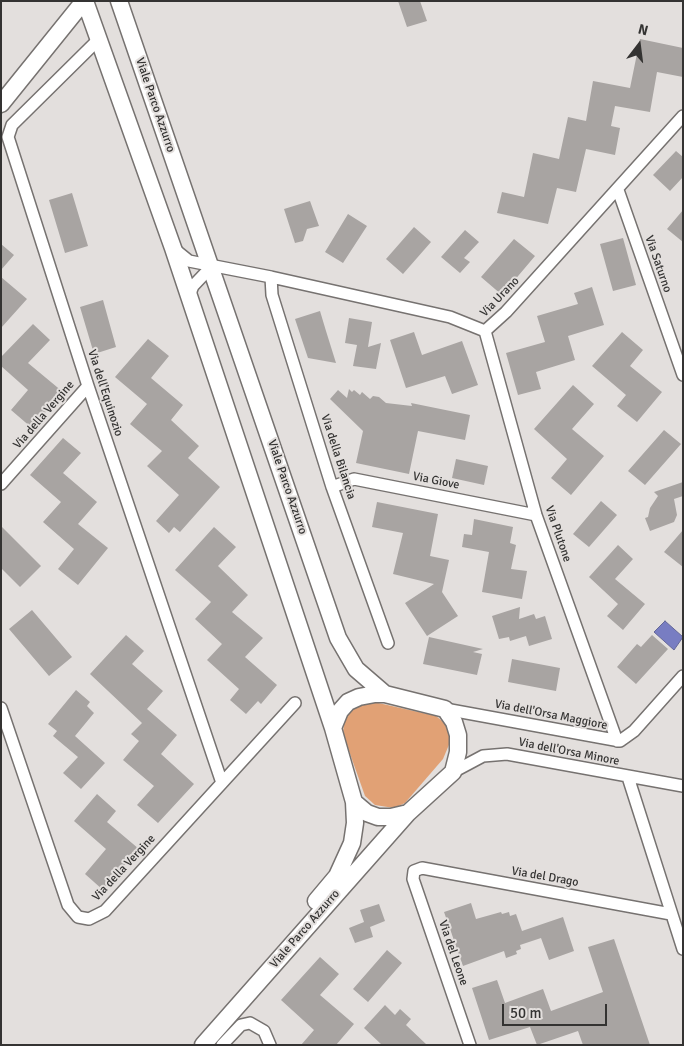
<!DOCTYPE html>
<style>
body{margin:0}
#map{position:relative;width:684px;height:1046px;overflow:hidden;background:#e3dfdd;font-family:Signika,sans-serif}
canvas{display:block}
.frame{position:absolute;inset:0;border:2px solid #343332;pointer-events:none}
.north{position:absolute;left:614px;top:20px;width:50px;height:50px;-webkit-text-stroke:4px #e3dfdd;paint-order:stroke;rotate:15deg;font-size:14px;font-weight:700;line-height:20px;text-align:center;color:#343332}
.north::after{content:'';display:block;margin:auto;width:18px;height:22px;background:#343332;clip-path:polygon(50% 0,100% 100%,50% 72%,0 100%)}
.scale{position:absolute;left:502px;top:1004px;width:105px;height:22px;box-sizing:border-box;border:2px solid #343332;border-top:0;padding-left:6px;font-size:15px;line-height:18px;white-space:nowrap;color:#343332;-webkit-text-stroke:4px #e3dfdd;paint-order:stroke}
</style>
<div id="map">
<canvas width="684" height="1046"></canvas>
<div class="frame"></div>
<div class="north">N</div>
<div class="scale">50 m</div>
</div>
<script>
const ctx = document.querySelector('canvas').getContext('2d');
ctx.lineJoin = 'round';
function fillPath(path, color) {
  ctx.fillStyle = color;
  ctx.fill(path, 'evenodd');
}
function toPath(rows) {
  const path = new Path2D();
  for (const r of rows) {
    path.moveTo(r[0], r[1]);
    for (let i = 2; i < r.length; i += 2) path.lineTo(r[i], r[i + 1]);
  }
  return path;
}
function stroke(path, color, width, dash) {
  ctx.strokeStyle = color;
  ctx.lineWidth = width;
  ctx.lineCap = dash ? 'butt' : 'round';
  ctx.setLineDash(dash || []);
  ctx.stroke(path);
}
function label(font, color, halo, rows, align = 'center') {
  ctx.font = font + ' Signika,sans-serif';
  ctx.lineWidth = 4;
  ctx.setLineDash([]);
  ctx.textBaseline = 'middle';
  ctx.strokeStyle = halo;
  ctx.fillStyle = color;
  for (const [text, x, y, turn = 0] of rows) {
    ctx.save();
    ctx.translate(x, y);
    ctx.rotate((+turn || 0) * Math.PI / 180);
    ctx.textAlign = isNaN(turn) ? turn : align;
    if (halo) ctx.strokeText(text, 0, 0);
    ctx.fillText(text, 0, 0);
    ctx.restore();
  }
}
fillPath(toPath([
 [374,702,436,716,447,725,451,740,443,759,405,803,394,808,375,805,365,796,343,734,344,722,351,709,358,704]
]), '#e1a175');
const water = toPath([
 [665,621,683,637,674,650,654,632,665,621]
]);
fillPath(water, '#787dc2');
stroke(water, '#646797', 1);
fillPath(toPath([
 [398,1,420,1,427,21,407,27],
 [640,39,683,48,683,77,657,72,650,112,615,106,611,126,620,128,615,155,586,149,576,192,557,188,548,224,497,213,502,192,524,197,533,153,559,159,568,117,586,121,593,81,630,88],
 [676,151,683,157,683,177,670,191,653,175],
 [72,193,88,246,65,253,49,200],
 [310,201,319,226,307,229,303,241,295,243,284,209],
 [683,210,683,242,667,229],
 [348,214,367,226,343,263,325,252],
 [414,227,431,242,403,274,386,259],
 [465,230,479,242,464,258,470,262,460,273,441,257],
 [623,238,636,285,613,291,600,244],
 [514,239,535,256,502,295,481,277],
 [1,244,14,255,1,270],
 [1,277,27,299,1,328],
 [592,287,604,325,568,336,575,360,536,372,541,389,518,395,506,353,545,342,537,316,578,304,574,293],
 [103,300,116,347,94,354,80,307],
 [320,311,326,331,336,363,308,358,295,319],
 [349,318,372,322,368,347,381,343,376,369,353,366,357,345,345,343],
 [33,324,50,340,28,363,63,392,32,428,11,410,28,390,1,366,1,357],
 [414,332,422,355,462,341,478,385,452,394,445,376,406,388,390,340],
 [622,332,643,350,630,366,662,392,637,422,617,406,626,395,592,366],
 [148,339,169,356,151,378,183,405,171,420,199,446,188,458,220,487,180,532,174,527,169,533,156,521,179,495,147,466,162,451,130,424,147,404,115,377],
 [573,385,594,404,572,429,604,456,571,495,551,478,567,459,534,429],
 [349,389,352,392,354,390,360,395,362,392,370,399,373,396,379,397,386,403,412,406,411,403,470,415,465,440,418,431,409,474,356,463,363,431,330,399,338,390,347,398],
 [664,430,681,444,645,485,628,471],
 [63,438,81,453,63,473,97,502,78,524,108,548,78,585,58,569,74,549,43,522,61,502,30,475],
 [456,459,488,466,484,485,452,478],
 [683,482,683,496,674,499,677,515,674,522,650,531,645,518,648,517,650,508,658,496,654,492],
 [601,501,617,515,589,547,573,534],
 [377,502,438,514,430,556,449,560,442,592,458,616,427,636,405,603,434,584,393,574,403,533,372,527],
 [474,519,513,527,510,543,516,545,511,569,527,571,522,599,482,592,489,552,462,547,464,534,472,535],
 [1,526,41,566,20,587,1,568],
 [214,527,236,547,218,566,248,595,232,612,263,638,245,657,277,685,261,704,258,701,246,714,230,700,239,689,207,660,222,644,195,619,211,602,175,570],
 [683,530,683,567,664,552],
 [618,545,633,559,615,579,645,604,623,630,607,616,618,604,589,577],
 [520,607,519,619,534,614,536,619,545,616,552,639,529,646,526,636,510,641,509,637,499,639,492,616],
 [32,610,72,657,49,676,9,629],
 [126,635,144,651,132,664,163,691,147,709,177,735,161,754,194,784,158,823,137,805,154,786,123,760,139,741,131,734,142,723,90,674],
 [652,635,668,649,636,684,617,667,637,644,641,647],
 [429,637,483,649,473,652,482,654,477,675,423,664],
 [512,659,560,668,556,691,508,682],
 [76,690,90,702,87,706,94,713,75,736,105,763,81,789,63,773,78,757,53,736,57,731,48,724],
 [97,794,116,811,107,822,139,849,103,890,85,874,106,849,74,821],
 [471,903,476,919,501,912,502,914,509,912,510,916,516,914,522,931,563,917,574,951,549,960,541,938,520,945,521,949,516,951,517,954,506,958,504,951,463,966,444,912],
 [379,904,385,921,370,927,373,937,355,943,349,928,364,922,360,910],
 [614,939,650,1045,583,1045,578,1031,537,1045,530,1027,489,1040,472,988,497,980,505,1003,543,989,551,1011,603,992,588,947],
 [387,950,402,963,368,1002,353,989],
 [320,957,339,974,320,995,354,1024,336,1045,301,1045,314,1030,281,1000],
 [385,1005,395,1015,400,1009,411,1019,406,1025,427,1045,382,1045,364,1028]
]), '#a8a4a2');
const street = toPath([
 [98,40,12,125,8,137,88,386,222,783],
 [618,190,683,375],
 [173,248,189,261,271,277,450,317,485,331],
 [271,277,272,295,332,487,388,643],
 [189,296,193,286,212,266],
 [485,331,536,515,617,741],
 [485,331,506,312,683,116],
 [1,484,88,386],
 [332,487,354,479,536,515],
 [1,708,68,905,78,917,89,919,105,911,295,703],
 [445,709,620,741,634,731,683,676],
 [453,772,483,756,507,754,683,786],
 [628,777,683,949],
 [222,1045,241,1025,250,1023,264,1031,270,1045],
 [470,1045,413,879,414,871,422,868,671,914]
]);
const secondary = toPath([
 [85,1,173,248,333,728],
 [119,1,338,638,356,669,385,694],
 [1,104,84,1],
 [375,694,385,694,445,709,454,722,458,735,458,752,453,772,408,813,391,817,378,817,367,813,354,802,333,728,340,711,348,702,359,697,375,694],
 [316,901,337,876,352,843,355,823,354,802],
 [203,1045,408,813]
]);
stroke(street, '#767270', 14);
stroke(secondary, '#767270', 19);
stroke(street, '#fff', 11);
stroke(secondary, '#fff', 16);
label('12px', '#343332', '#e3dfdd', [
 ["Viale Parco Azzurro",155,105,71],
 ["Via Saturno",658,264,71],
 ["Via Urano",500,297,-46],
 ["Via dell'Equinozio",105,393,72],
 ["Via della Vergine",44,415,-49],
 ["Via della Bilancia",338,457,72],
 ["Via Giove",436,481,11],
 ["Viale Parco Azzurro",287,487,71],
 ["Via Plutone",558,534,71],
 ["Via dell'Orsa Maggiore",551,715,11],
 ["Via dell'Orsa Minore",569,752,11],
 ["Via della Vergine",124,868,-47],
 ["Via del Drago",545,877,10],
 ["Viale Parco Azzurro",305,929,-49],
 ["Via del Leone",453,953,71]
]);
</script>
